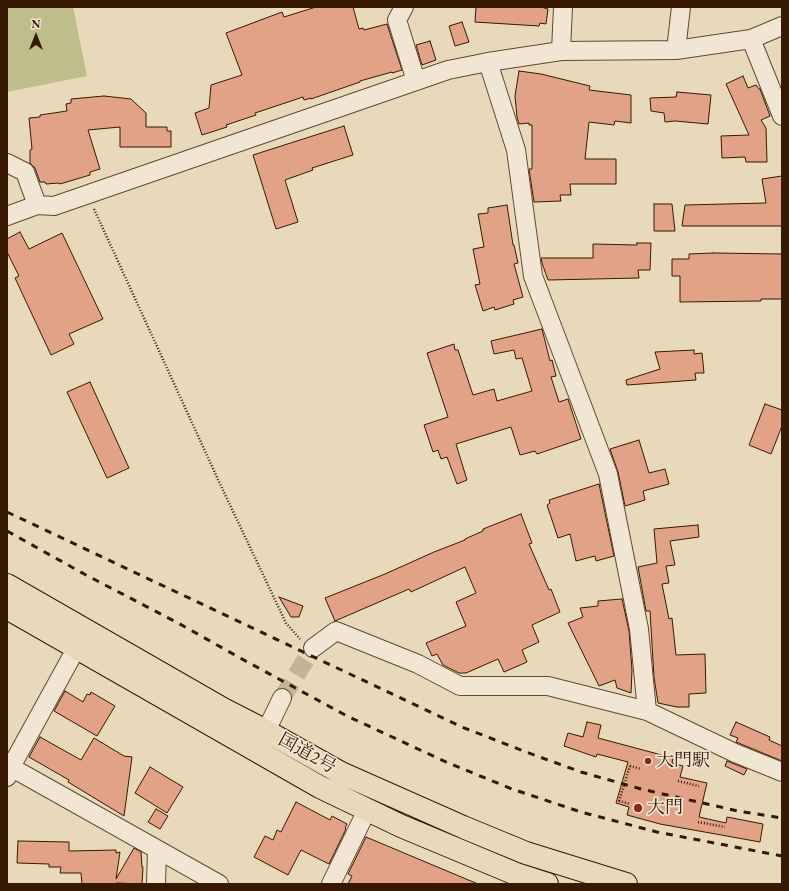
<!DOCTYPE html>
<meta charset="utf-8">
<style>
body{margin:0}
#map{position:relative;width:789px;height:891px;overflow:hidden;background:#e8d9bb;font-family:"EB Garamond",serif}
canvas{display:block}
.frame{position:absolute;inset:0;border:8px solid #361900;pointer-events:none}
.north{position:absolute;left:16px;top:16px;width:40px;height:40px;-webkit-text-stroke:3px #f0e6d3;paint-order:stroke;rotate:0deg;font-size:11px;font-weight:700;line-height:16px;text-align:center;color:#361900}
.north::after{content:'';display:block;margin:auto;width:14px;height:18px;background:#361900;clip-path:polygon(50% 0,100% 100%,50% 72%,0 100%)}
</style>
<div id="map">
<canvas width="789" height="891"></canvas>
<div class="frame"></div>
<div class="north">N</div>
</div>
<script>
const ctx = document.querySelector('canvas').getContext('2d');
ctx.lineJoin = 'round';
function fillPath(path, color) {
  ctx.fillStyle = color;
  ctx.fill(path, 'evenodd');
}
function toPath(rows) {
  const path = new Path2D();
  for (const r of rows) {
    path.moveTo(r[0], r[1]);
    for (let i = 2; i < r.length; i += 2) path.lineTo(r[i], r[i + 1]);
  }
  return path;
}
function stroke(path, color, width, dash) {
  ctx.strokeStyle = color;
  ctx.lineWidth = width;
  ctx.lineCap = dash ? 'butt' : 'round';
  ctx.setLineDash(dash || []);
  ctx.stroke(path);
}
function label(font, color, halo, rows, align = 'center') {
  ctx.font = font + ' "EB Garamond","Noto Serif JP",serif';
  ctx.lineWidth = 3.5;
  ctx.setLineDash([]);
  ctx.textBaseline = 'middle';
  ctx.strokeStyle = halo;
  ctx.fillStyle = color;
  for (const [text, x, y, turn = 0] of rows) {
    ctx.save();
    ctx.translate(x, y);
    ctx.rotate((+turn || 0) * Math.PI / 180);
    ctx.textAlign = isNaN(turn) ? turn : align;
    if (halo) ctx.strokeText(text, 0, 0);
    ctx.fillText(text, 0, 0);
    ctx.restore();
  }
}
fillPath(toPath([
 [7,7,73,7,87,76,7,92]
]), '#bebd8b');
const building = toPath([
 [316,7,353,7,359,29,363,28,364,30,387,24,402,70,392,73,392,72,360,81,360,82,311,99,311,98,304,100,303,97,255,113,256,115,226,125,227,127,202,135,195,113,209,108,211,85,242,75,226,33,282,12,284,17,316,7],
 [476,7,541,7,548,9,546,24,540,23,539,26,475,22,476,7],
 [462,22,469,42,455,46,449,26,462,22],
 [430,41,436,60,422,65,416,45,430,41],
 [519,71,541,74,590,86,589,90,631,95,631,123,615,121,614,125,589,122,585,159,616,159,616,184,570,184,571,195,560,195,561,201,534,202,529,169,532,169,532,125,529,125,529,123,519,124,517,117,515,96,519,71],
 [743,76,748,88,756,85,759,89,760,89,770,116,761,120,766,128,767,162,746,162,745,157,722,158,721,136,749,135,726,84,743,76],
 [677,92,711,95,708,124,675,121,665,122,664,113,651,111,650,98,676,97,677,92],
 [104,96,131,99,146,113,146,127,167,127,167,131,171,131,171,147,120,147,120,127,88,130,100,169,90,172,90,175,60,184,59,183,46,184,45,182,40,182,35,168,30,163,30,150,32,149,29,118,40,117,40,115,67,111,66,104,71,103,71,99,104,96],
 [344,126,353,155,312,168,313,170,285,180,298,222,276,229,253,155,344,126],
 [782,176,782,226,682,226,685,205,766,203,762,179,782,176],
 [654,204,672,204,675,231,654,231,654,204],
 [507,205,513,245,514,245,518,263,514,264,523,297,513,300,514,304,495,310,494,307,483,311,475,285,480,284,473,249,484,247,478,214,488,213,488,208,507,205],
 [20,232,29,249,62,233,103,319,69,334,74,344,51,355,15,278,19,276,7,252,7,239,20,232],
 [637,243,651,243,650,270,638,270,639,278,548,280,542,263,541,258,593,258,593,244,637,245,637,243],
 [713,253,782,254,782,299,761,299,761,301,680,302,680,276,672,276,672,259,689,259,689,254,713,253],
 [542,329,550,361,552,360,556,376,551,377,559,402,568,399,581,439,537,454,535,451,520,455,511,427,456,444,467,480,457,484,447,457,441,459,438,450,433,452,424,425,448,417,427,353,454,344,455,350,458,350,473,395,494,389,497,401,532,391,522,358,516,359,514,350,494,354,491,341,542,329],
 [694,350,694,354,702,353,704,373,695,373,696,380,627,385,626,380,660,369,655,352,694,350],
 [90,382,129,468,107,478,67,392,90,382],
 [765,404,782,410,782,426,771,454,749,445,765,404],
 [639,440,649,473,665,469,669,484,643,491,645,500,625,506,618,472,610,449,639,440],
 [599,484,614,556,596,561,595,556,576,561,570,534,558,538,547,505,550,503,549,500,599,484],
 [521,514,532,543,529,544,549,590,551,589,560,612,532,625,539,642,522,650,527,662,504,672,498,659,466,673,459,673,443,665,437,654,432,656,426,643,466,626,456,602,476,593,465,567,411,592,409,589,335,621,325,598,385,574,434,552,465,540,465,539,483,531,483,529,521,514],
 [698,525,699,537,670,541,675,565,666,566,669,583,662,584,669,619,672,618,676,655,705,654,706,693,689,694,689,707,677,707,658,703,654,677,650,611,646,611,638,567,657,563,654,529,698,525],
 [279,597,303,606,299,617,291,617,279,597],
 [622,599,629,631,632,670,631,693,617,688,615,680,599,686,568,623,583,617,580,608,598,606,598,601,622,599],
 [65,691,83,702,87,694,90,695,91,692,115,706,97,736,54,711,65,691],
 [587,722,601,725,598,738,673,758,672,763,683,766,680,777,707,783,699,817,726,823,727,817,763,824,760,842,660,824,627,815,629,807,616,803,628,762,597,754,596,757,564,746,568,733,583,737,587,722],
 [736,722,770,737,769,740,782,746,782,761,736,742,738,738,730,735,736,722],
 [40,737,81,760,94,738,124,756,132,757,124,816,68,782,69,780,29,757,40,737],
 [727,761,747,769,744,775,725,766,727,761],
 [150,767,183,787,167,813,135,793,150,767],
 [296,802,330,820,332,816,347,824,345,828,346,829,329,864,301,850,288,875,254,857,265,836,273,840,277,830,281,832,296,802],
 [156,809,168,816,160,829,148,822,156,809],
 [366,837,478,884,348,884,352,876,348,874,366,837],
 [18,841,69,842,69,851,116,850,116,853,120,852,116,879,134,848,141,852,142,867,143,867,142,884,116,883,116,884,82,884,81,873,60,873,61,867,49,867,49,864,17,863,18,841]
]);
fillPath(building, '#e2a287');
stroke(building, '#361900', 1);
stroke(toPath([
 [282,698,313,648]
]), '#c4b396', 18, [18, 9]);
const minor = toPath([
 [404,7,397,20,416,81],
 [751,39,782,116],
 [676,50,681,7],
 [561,51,563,7],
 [488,62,516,150,533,276,608,474,639,629,647,711,735,753,782,772],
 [7,163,25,172,37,205],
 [7,216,37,205,54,206,448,70,488,62,561,51,676,50,751,39,782,26],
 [313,648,336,631,418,664,460,686,548,686,647,711],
 [266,731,282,698],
 [7,765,219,884],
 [7,777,11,767,77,647],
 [156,884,157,850],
 [331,884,367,810]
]);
const highway = toPath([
 [7,585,223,709,266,731,341,773,463,827,526,853,626,884],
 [7,608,320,787,401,826,516,874,547,884]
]);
stroke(minor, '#62492f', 20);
stroke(highway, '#361900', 24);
stroke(toPath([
 [94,209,221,486,286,623,300,639],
 [630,766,641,769],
 [678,781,699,786],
 [619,801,630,804],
 [698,822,725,827]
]), '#361900', 2.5, [1, 2]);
stroke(minor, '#f0e6d3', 18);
stroke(highway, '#e8d9bb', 22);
stroke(toPath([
 [7,512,462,727,526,752,581,772,641,789,738,811,782,818],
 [7,531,86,575,178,623,242,659,347,716,446,762,512,789,581,812,657,832,782,856]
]), '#361900', 3, [7, 7]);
stroke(toPath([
 [619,801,630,766]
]), '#361900', 2.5, [1, 2]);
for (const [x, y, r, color] of [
 [648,761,4,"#8f2418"],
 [638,808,5,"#8f2418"]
]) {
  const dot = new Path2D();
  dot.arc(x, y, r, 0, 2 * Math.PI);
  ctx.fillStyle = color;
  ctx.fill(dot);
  stroke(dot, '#f0e6d3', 1.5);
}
label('18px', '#361900', '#f0e6d3', [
 ["国道2号",307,754,29]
]);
label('18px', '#361900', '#f0e6d3', [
 ["大門駅",656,761],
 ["大門",647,808]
], 'left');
</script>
